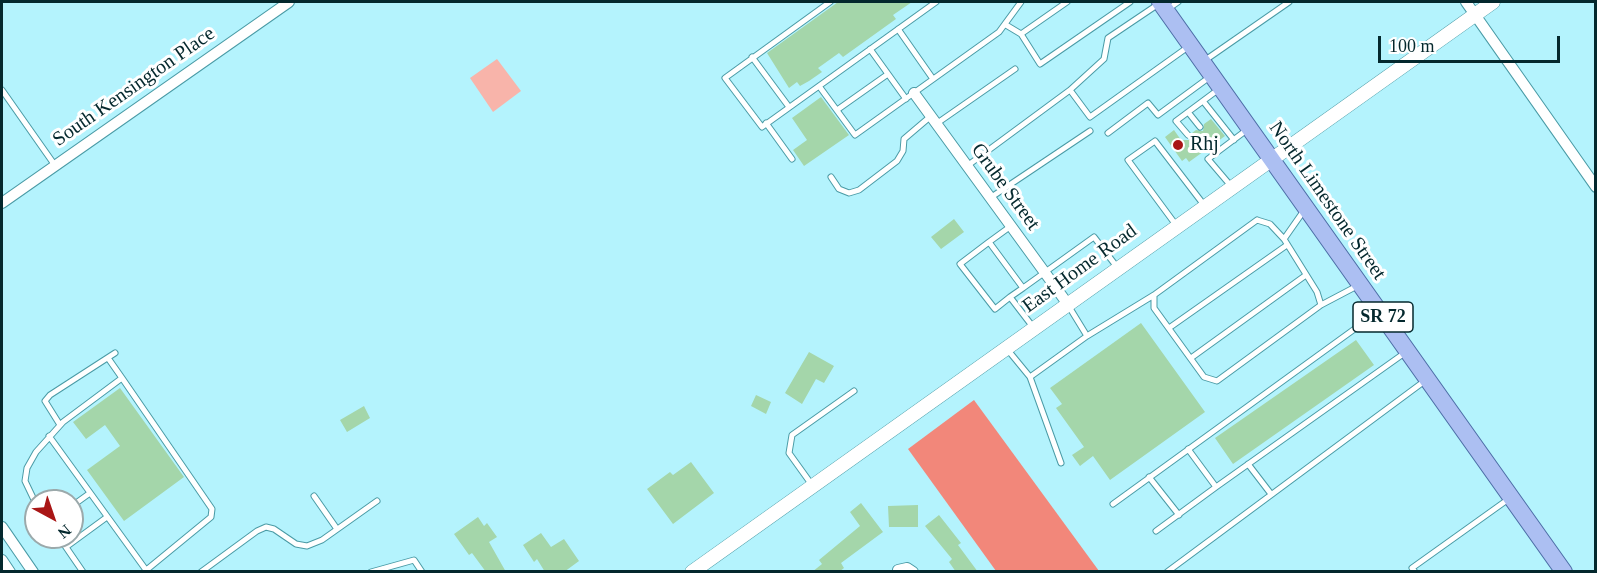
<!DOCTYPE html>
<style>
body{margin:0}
#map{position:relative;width:1597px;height:573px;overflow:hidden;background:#b4f3fd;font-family:"Times New Roman",serif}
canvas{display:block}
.frame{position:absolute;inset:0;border:3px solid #04282d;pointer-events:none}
.north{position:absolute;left:24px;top:489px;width:60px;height:60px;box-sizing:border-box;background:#fff;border:2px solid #9ba9ab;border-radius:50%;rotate:140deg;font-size:16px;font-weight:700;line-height:24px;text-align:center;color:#04282d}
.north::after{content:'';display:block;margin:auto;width:21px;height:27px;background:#a91616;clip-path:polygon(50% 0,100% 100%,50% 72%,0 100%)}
.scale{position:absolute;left:1378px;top:36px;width:182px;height:27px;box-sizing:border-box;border:3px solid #04282d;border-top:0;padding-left:8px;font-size:18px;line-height:21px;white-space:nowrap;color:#04282d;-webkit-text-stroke:4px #fff;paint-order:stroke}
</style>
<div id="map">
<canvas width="1597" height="573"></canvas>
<div class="frame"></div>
<div class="north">N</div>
<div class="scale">100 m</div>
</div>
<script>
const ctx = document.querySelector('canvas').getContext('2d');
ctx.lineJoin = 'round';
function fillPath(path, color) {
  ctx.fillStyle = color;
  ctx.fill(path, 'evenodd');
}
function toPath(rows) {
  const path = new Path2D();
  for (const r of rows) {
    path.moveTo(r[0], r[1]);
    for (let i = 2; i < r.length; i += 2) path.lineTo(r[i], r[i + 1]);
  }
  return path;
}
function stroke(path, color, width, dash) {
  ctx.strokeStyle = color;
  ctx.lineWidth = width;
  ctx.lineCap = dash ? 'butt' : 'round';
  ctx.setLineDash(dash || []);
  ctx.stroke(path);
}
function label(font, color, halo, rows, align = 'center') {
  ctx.font = font + ' "Times New Roman",serif';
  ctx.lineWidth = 6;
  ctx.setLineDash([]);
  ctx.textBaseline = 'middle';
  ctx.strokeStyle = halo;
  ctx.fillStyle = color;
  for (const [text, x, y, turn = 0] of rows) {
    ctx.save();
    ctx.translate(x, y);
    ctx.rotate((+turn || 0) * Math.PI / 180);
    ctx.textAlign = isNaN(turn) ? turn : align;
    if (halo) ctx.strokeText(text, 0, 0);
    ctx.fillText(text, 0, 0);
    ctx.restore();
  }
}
fillPath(toPath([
 [497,59,521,91,493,112,470,78]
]), '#f8b4aa');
fillPath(toPath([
 [974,400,1099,571,996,571,908,449]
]), '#f2877a');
fillPath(toPath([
 [838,2,912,2,893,15,896,19,843,57,839,53,818,68,822,72,809,81,800,86,797,82,789,88,767,53],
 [821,97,849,135,804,166,793,150,807,140,792,118],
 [1211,119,1225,136,1189,162,1186,158,1182,161,1165,137,1174,130,1181,140,1189,140,1192,133,1196,130,1203,131,1204,124],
 [954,219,964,232,941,249,931,237],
 [1141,323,1205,412,1110,480,1093,456,1080,466,1072,455,1084,447,1056,408,1062,404,1050,388],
 [1356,340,1374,365,1233,464,1215,438],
 [809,352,834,366,824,383,816,379,802,404,785,393],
 [120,388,184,477,124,521,87,470,120,446,105,425,86,439,73,422],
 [756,395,771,402,766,414,751,406],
 [364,406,370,418,347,432,340,420],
 [691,462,714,493,673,524,647,489,670,472,673,475],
 [861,503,883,532,841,563,844,568,839,572,812,572,822,564,819,560,860,526,850,512],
 [918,505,918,527,889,527,888,506],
 [939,515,961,543,958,545,978,572,956,572,949,562,952,559,925,526],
 [478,517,484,526,487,523,497,537,489,542,506,572,486,572,472,553,469,555,454,534],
 [541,533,551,547,564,539,579,561,564,572,545,572,537,559,534,562,523,545]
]), '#a4d6aa');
const service = toPath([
 [830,2,725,78,762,127,936,2],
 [1067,2,1021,34,1040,64,1130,2],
 [1168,9,1178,2],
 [1006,25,1021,34],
 [898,29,933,79],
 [870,49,906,99],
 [752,57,789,107],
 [1204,61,1289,2],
 [819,86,855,135,999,32,1021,2],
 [2,90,54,164],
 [1070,90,1090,117,1188,47],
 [1203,101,1234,140],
 [837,110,888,74],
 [1188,112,1200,127],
 [766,123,792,159],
 [936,124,1015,69],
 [1108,133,1148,103,1158,115,1211,76],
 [1188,135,1176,121,1219,89],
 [967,166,1070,90,1104,59,1108,38,1160,3],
 [831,177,839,189,849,193,859,190,897,161,903,151,904,139,931,116],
 [1231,186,1208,159,1248,129],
 [990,198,1090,131],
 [1257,220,1270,224,1284,239,1317,292,1321,305,1217,381,1204,377,1154,308,1154,295,1257,220],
 [1176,225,1128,160,1155,141,1204,205],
 [1284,239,1305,209],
 [989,242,1011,226],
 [1023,288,1094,237,1117,267],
 [1010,297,1023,288,989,242,960,264,995,309,1010,297,1033,327],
 [1068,305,1087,336,1154,295],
 [1321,305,1359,285],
 [1169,328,1287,245],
 [1007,349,1030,377,1087,336],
 [108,358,122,378],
 [1191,358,1306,275],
 [1030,377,1061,463],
 [60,425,45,401,50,395,115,353],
 [49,436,146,570],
 [1188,449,1216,487,1406,352],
 [1248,464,1271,494],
 [1149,477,1179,515],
 [812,485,789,453,792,435,854,391],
 [314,496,337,529],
 [36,504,25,481,27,468,36,452,63,422,122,378,212,509,211,517,144,572],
 [1113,504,1378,312],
 [72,506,90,493],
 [1156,531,1216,487],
 [59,537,83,572],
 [66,547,107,517],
 [201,572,257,531,266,527,274,529,296,544,307,546,322,540,377,501],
 [371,572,414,560,422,572],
 [1167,572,1426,380],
 [1415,572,1412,568,1510,498]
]);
const minor = toPath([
 [1466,2,1596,187],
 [914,93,1067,303],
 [2,203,289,2],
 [2,527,33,572],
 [2,560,10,572],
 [898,570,907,568,913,572]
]);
const tertiary = toPath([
 [692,572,1493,2]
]);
const primary = toPath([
 [1160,2,1564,572]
]);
stroke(service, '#4a9ba6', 7);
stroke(minor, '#4a9ba6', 12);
stroke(tertiary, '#4a9ba6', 15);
stroke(primary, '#4d6ea7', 18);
stroke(service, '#fff', 5);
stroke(minor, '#fff', 10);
stroke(tertiary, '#fff', 14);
stroke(primary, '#acbff2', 16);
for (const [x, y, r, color] of [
 [1178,145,6,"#a91616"]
]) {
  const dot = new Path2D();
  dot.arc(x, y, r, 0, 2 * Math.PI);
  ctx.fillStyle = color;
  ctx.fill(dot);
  stroke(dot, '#fff', 2);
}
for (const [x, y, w] of [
 [1383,317,60]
]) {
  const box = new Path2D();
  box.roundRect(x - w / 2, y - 15, w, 30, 4.5);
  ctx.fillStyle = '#fff';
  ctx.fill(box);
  stroke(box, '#04282d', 1.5);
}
label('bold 18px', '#04282d', null, [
 ["SR 72",1383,317]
]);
label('20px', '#04282d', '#fff', [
 ["South Kensington Place",134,87,-35],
 ["Grube Street",1005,187,54],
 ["North Limestone Street",1327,201,55],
 ["East Home Road",1080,269,-36]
]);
label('20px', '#04282d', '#fff', [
 ["Rhj",1190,145]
], 'left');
</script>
